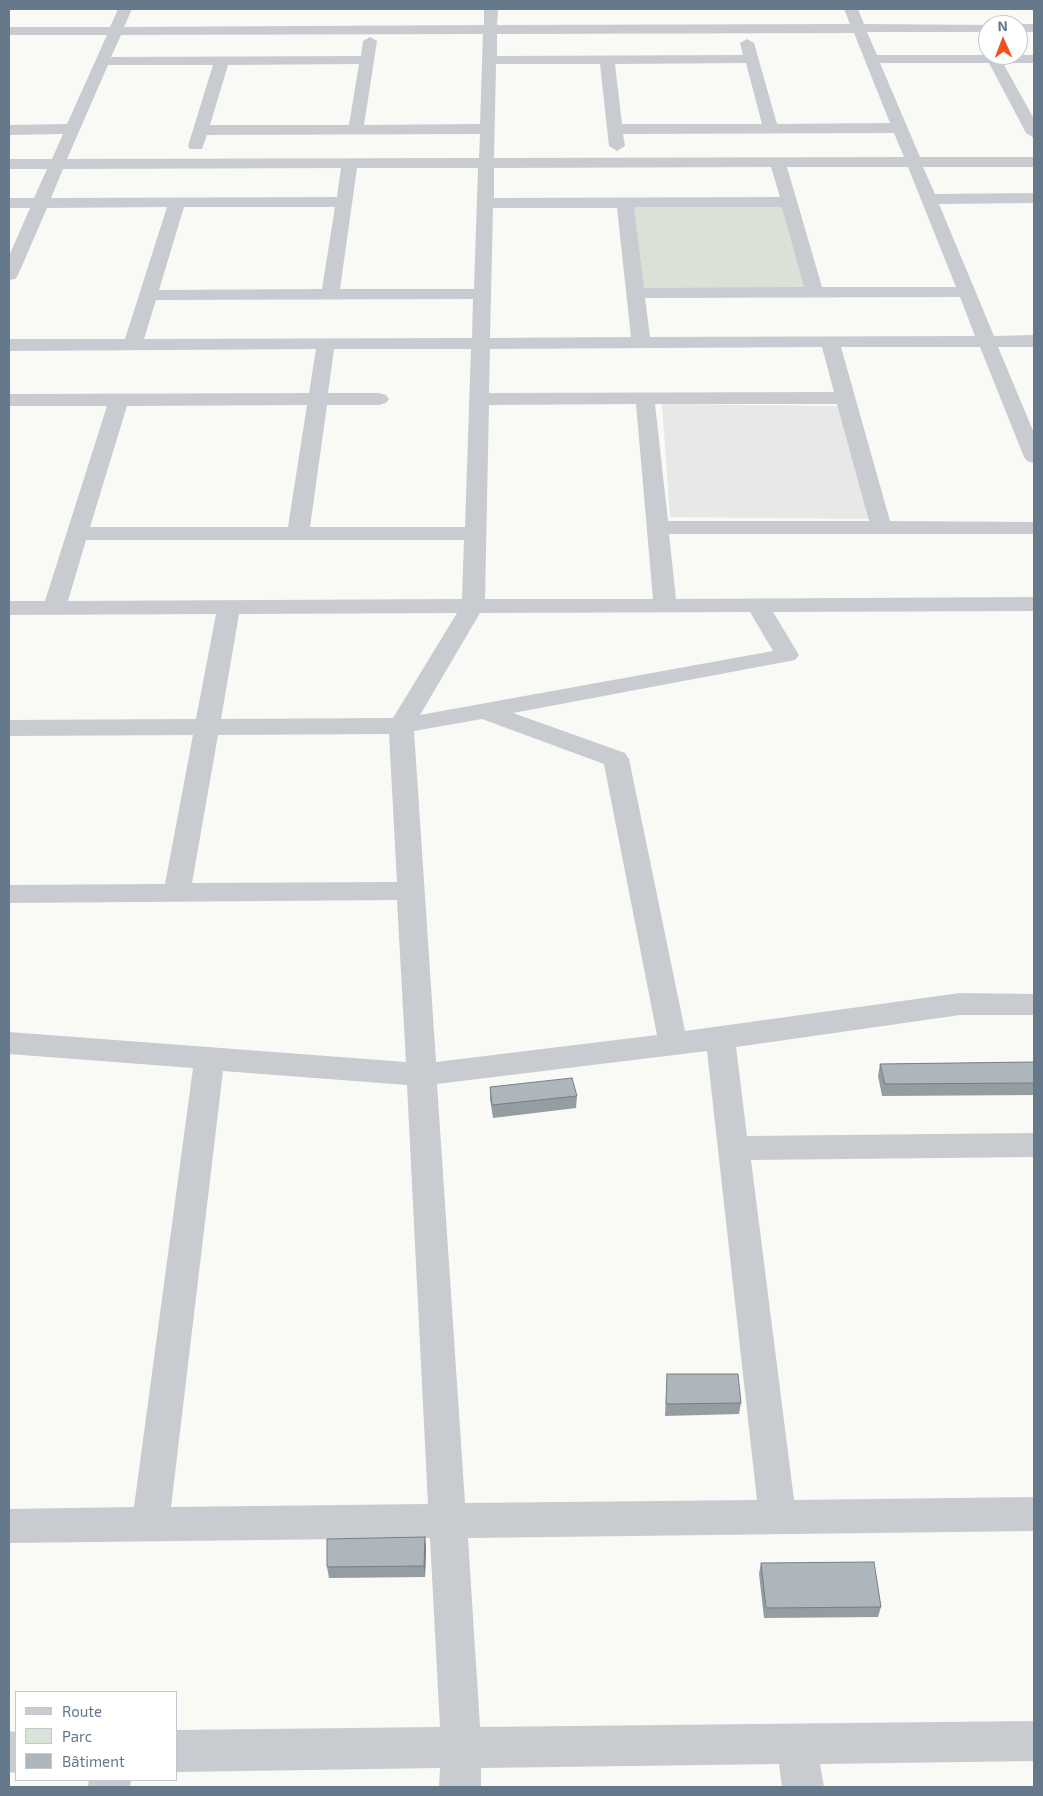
<!DOCTYPE html>
<meta charset="utf-8">
<style>
body{margin:0}
#map{position:relative;width:1043px;height:1796px;overflow:hidden;background:#f9f9f6;font-family:"Exo 2",sans-serif}
canvas{display:block}
.frame{position:absolute;inset:0;border:10px solid #65798a;pointer-events:none}
.legend{position:absolute;left:15px;top:1691px;width:162px;height:90px;box-sizing:border-box;background:#fff;border:1px solid #c1c9d0;margin:0;padding:6px 9px;list-style:none;font-size:15px;color:#65798a}
.legend li{display:flex;align-items:center;gap:10px;height:25px}
.legend b{width:25px;border:1px solid #c1c9d0}
.north{position:absolute;left:978px;top:15px;width:50px;height:50px;box-sizing:border-box;background:#fff;border:1px solid #c1c9d0;border-radius:50%;rotate:358deg;font-size:14px;font-weight:700;line-height:20px;text-align:center;color:#65798a}
.north::after{content:'';display:block;margin:auto;width:18px;height:22px;background:#f3521c;clip-path:polygon(50% 0,100% 100%,50% 72%,0 100%)}
</style>
<div id="map">
<canvas width="1043" height="1796"></canvas>
<div class="frame"></div>
<ul class="legend">
<li><b style="height:6px;background:#c8ccd0"></b>Route</li>
<li><b style="height:14px;background:#dae1d7"></b>Parc</li>
<li><b style="height:14px;background:#acb6bc"></b>Bâtiment</li>
</ul>
<div class="north">N</div>
</div>
<script>
const ctx = document.querySelector('canvas').getContext('2d');
ctx.lineJoin = 'round';
function fillPath(path, color) {
  ctx.fillStyle = color;
  ctx.fill(path, 'evenodd');
}
function toPath(rows) {
  const path = new Path2D();
  for (const r of rows) {
    path.moveTo(r[0], r[1]);
    for (let i = 2; i < r.length; i += 2) path.lineTo(r[i], r[i + 1]);
  }
  return path;
}
function stroke(path, color, width, dash) {
  ctx.strokeStyle = color;
  ctx.lineWidth = width;
  ctx.lineCap = dash ? 'butt' : 'round';
  ctx.setLineDash(dash || []);
  ctx.stroke(path);
}
fillPath(toPath([
 [662,404,843,406,868,519,670,517]
]), '#e7e8e7');
fillPath(toPath([
 [630,203,782,203,806,291,641,292]
]), '#dae1d7');
fillPath(toPath([
 [118,9,132,9,124,27,484,25,484,9,498,9,497,25,850,24,844,9,858,9,864,24,992,25,988,25,988,32,867,32,877,55,1034,55,1034,63,1003,63,1034,119,1034,138,1026,133,989,63,880,63,920,157,1034,157,1034,167,923,167,935,194,1034,193,1034,203,939,204,994,336,1034,335,1034,347,998,347,1034,433,1034,463,1027,461,1024,457,980,347,841,347,890,521,1034,522,1034,534,669,534,676,599,1034,597,1034,611,773,612,799,655,795,660,513,713,625,753,629,759,685,1031,960,993,1034,994,1034,1015,960,1015,736,1047,747,1136,1034,1133,1034,1157,751,1160,794,1500,1034,1497,1034,1531,468,1538,480,1727,1034,1721,1034,1761,820,1764,824,1787,782,1787,779,1764,481,1768,481,1787,439,1787,440,1768,176,1772,176,1730,440,1727,430,1538,9,1543,9,1509,134,1507,193,1068,9,1054,9,1032,406,1062,397,900,9,903,9,885,165,884,193,735,9,736,9,720,196,719,216,614,9,615,9,601,45,601,107,406,9,406,9,394,309,393,316,349,9,351,9,339,125,339,167,207,47,208,18,275,15,279,9,280,9,256,30,208,9,208,9,198,34,198,47,169,9,169,9,159,52,159,63,134,9,135,9,125,67,124,107,35,9,35,9,27,110,27,118,9],
 [854,33,890,123,777,124,754,43,747,39,740,43,743,55,497,56,497,34,854,33],
 [483,34,480,124,364,125,377,41,370,37,363,41,361,56,111,57,121,35,483,34],
 [746,63,762,124,622,124,615,64,746,63],
 [359,64,349,125,210,125,228,65,359,64],
 [496,64,600,64,609,146,617,151,625,146,623,134,894,133,904,157,494,158,496,64],
 [108,65,213,65,188,146,190,149,202,149,207,135,480,134,479,158,67,159,108,65],
 [771,167,780,197,494,198,494,168,771,167],
 [787,167,908,167,956,287,822,287,787,167],
 [341,168,337,197,51,198,63,169,341,168],
 [357,168,478,168,474,289,340,289,357,168],
 [184,207,335,207,322,289,159,290,184,207],
 [634,207,782,207,804,287,644,288,634,207],
 [493,208,617,208,631,337,490,338,493,208],
 [960,297,975,336,650,337,645,298,960,297],
 [473,299,472,338,144,339,156,300,473,299],
 [822,347,834,392,489,393,490,349,822,347],
 [334,349,471,349,465,527,310,527,327,405,379,405,386,403,389,399,386,395,379,393,328,393,334,349],
 [636,404,653,599,485,599,489,405,636,404],
 [655,404,837,404,869,521,668,521,655,404],
 [307,405,288,527,90,527,127,406,307,405],
 [86,540,464,540,462,599,68,601,86,540],
 [750,612,773,651,420,715,480,613,750,612],
 [457,613,393,718,221,719,239,614,457,613],
 [482,719,604,764,657,1035,436,1062,414,731,482,719],
 [389,734,397,882,192,883,218,735,389,734],
 [707,1051,757,1500,465,1503,437,1084,707,1051],
 [223,1071,407,1085,428,1504,171,1507,223,1071],
 [1018,24,1034,24,1034,32,1018,32,1018,25,1014,25,1018,24],
 [9,1731,16,1732,16,1773,9,1772,9,1731],
 [89,1780,131,1780,130,1787,88,1787,89,1780]
]), '#c8ccd0');
fillPath(toPath([
 [1034,1062,1034,1095,882,1096,878,1076,880,1064],
 [490,1087,577,1096,576,1108,493,1118,490,1099],
 [667,1374,741,1403,739,1414,665,1416],
 [425,1537,426,1548,425,1577,329,1578,327,1567],
 [761,1563,881,1607,878,1617,764,1618,759,1574]
]), '#949da2');
fillPath(toPath([
 [425,1537,426,1548,425,1577,424,1566]
]), '#787f84');
const building = toPath([
 [1034,1062,1034,1083,885,1084,880,1064,1034,1062],
 [572,1078,577,1096,492,1105,490,1087,572,1078],
 [667,1374,738,1374,741,1403,666,1404,667,1374],
 [425,1537,424,1566,327,1567,327,1539,425,1537],
 [874,1562,881,1607,766,1608,761,1563,874,1562]
]);
fillPath(building, '#acb6bc');
stroke(building, '#787f84', 1);
</script>
